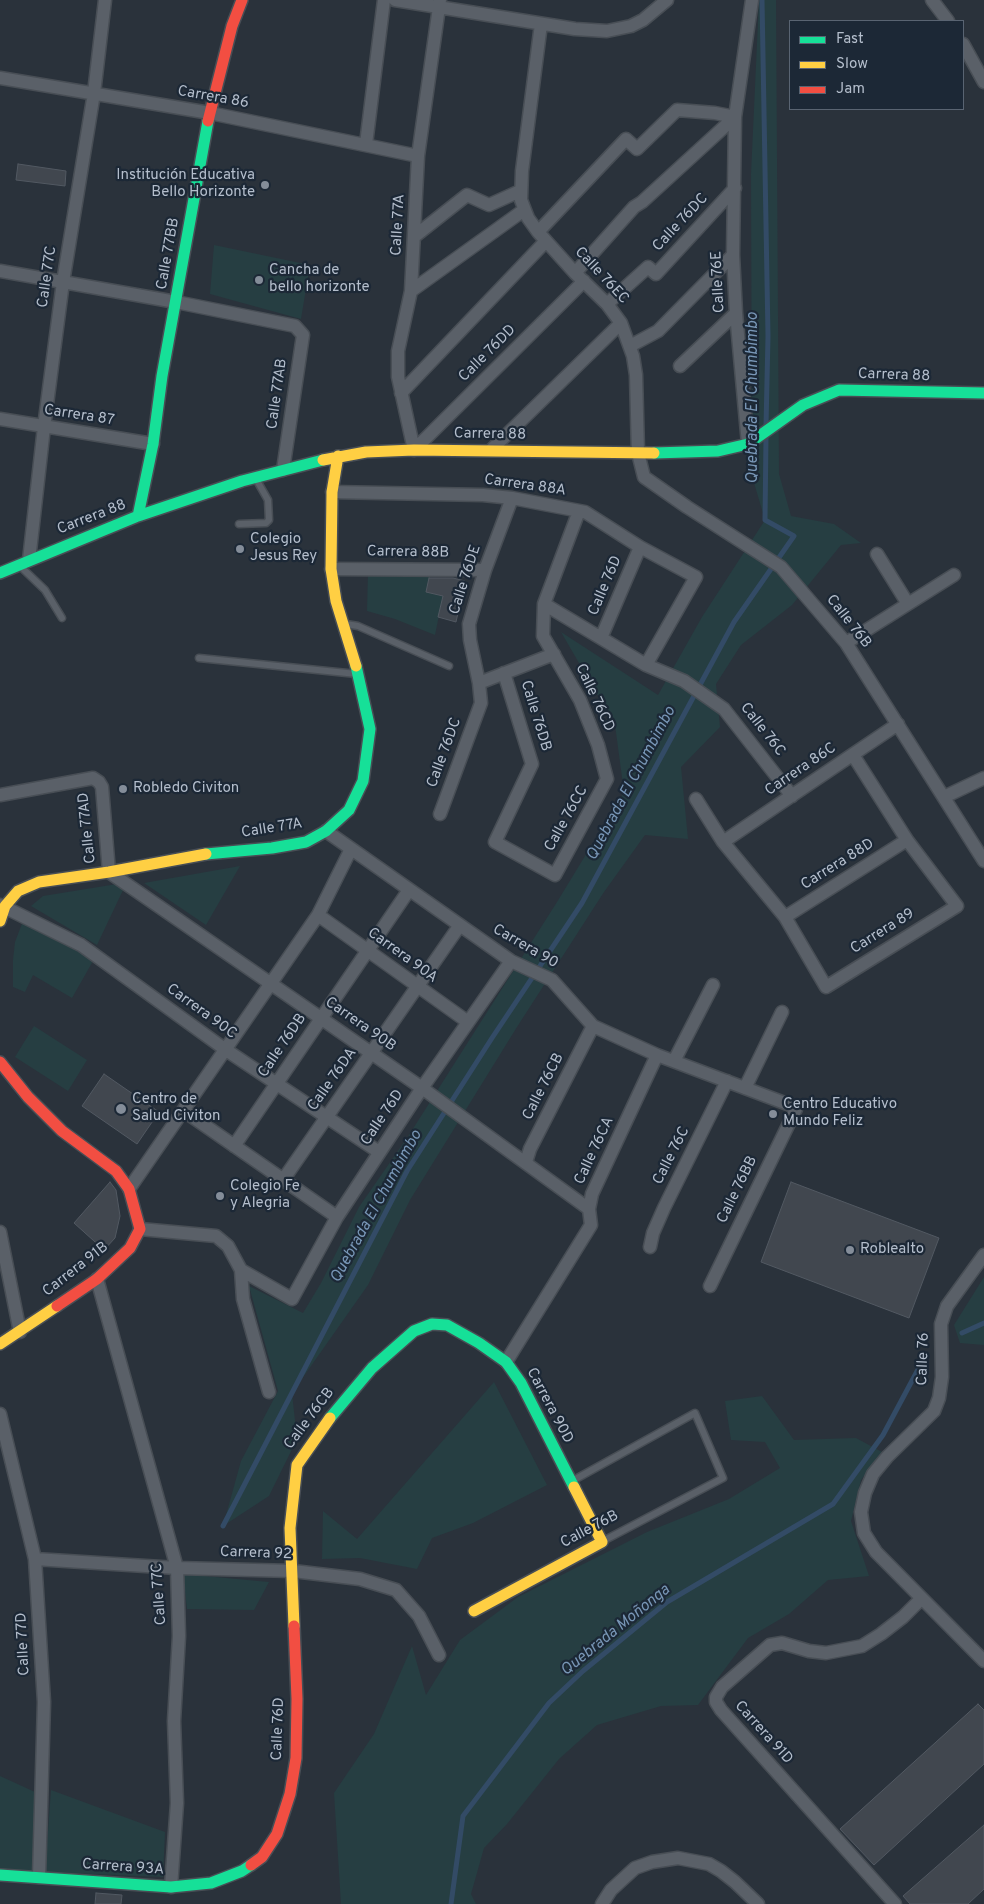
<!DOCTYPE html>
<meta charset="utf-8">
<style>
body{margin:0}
#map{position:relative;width:984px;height:1904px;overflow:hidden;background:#2a323b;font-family:Overpass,sans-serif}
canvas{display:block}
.legend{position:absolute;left:789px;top:20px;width:175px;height:90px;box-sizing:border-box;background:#1c2836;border:1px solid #596472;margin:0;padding:6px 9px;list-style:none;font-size:15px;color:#b4becc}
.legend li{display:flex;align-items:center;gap:10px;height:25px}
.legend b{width:25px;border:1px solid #596472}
</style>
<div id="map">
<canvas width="984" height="1904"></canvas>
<ul class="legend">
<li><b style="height:6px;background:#16e098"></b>Fast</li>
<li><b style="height:6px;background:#ffcf43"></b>Slow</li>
<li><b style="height:6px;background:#f24e42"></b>Jam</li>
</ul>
</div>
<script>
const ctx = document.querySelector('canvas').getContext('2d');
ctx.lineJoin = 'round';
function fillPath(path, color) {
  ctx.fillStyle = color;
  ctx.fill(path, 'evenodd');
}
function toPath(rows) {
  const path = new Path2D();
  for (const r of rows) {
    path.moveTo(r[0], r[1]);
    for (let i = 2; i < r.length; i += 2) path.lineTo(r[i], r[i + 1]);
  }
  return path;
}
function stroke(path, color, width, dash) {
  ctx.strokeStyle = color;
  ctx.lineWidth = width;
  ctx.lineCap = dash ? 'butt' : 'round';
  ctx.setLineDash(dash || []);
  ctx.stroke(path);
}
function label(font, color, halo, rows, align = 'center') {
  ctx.font = font + ' Overpass,sans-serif';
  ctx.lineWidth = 4.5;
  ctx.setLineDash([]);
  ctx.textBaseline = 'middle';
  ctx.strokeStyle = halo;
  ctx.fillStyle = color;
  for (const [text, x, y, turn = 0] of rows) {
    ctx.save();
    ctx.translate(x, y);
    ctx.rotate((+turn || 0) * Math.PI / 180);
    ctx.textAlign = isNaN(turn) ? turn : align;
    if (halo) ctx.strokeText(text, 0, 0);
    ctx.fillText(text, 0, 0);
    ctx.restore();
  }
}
fillPath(toPath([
 [759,0,776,0,779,474,791,516,834,524,861,543,841,545,792,605,741,645,716,684,720,727,681,767,688,839,645,835,604,892,517,1027,410,1200,368,1285,292,1393,297,1439,269,1496,223,1526,241,1461,278,1391,249,1286,303,1313,321,1283,359,1207,409,1135,557,902,624,792,615,725,561,632,658,695,702,617,765,520,752,476,751,174],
 [214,245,310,265,301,319,210,294],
 [431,572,426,592,443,596,435,635,395,619,367,611,368,573],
 [240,866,206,925,144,883],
 [117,884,124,888,97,945,31,906,43,896],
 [23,921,57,938,93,961,72,998,33,975,25,992,13,987,13,960,15,942],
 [34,1026,87,1060,68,1091,15,1057],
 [984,1277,984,1345,960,1343,954,1325],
 [494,1382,547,1485,473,1523,432,1538,417,1569,360,1558,322,1559,323,1511,357,1539],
 [762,1396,794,1440,856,1438,882,1452,861,1480,851,1521,869,1576,828,1580,789,1614,748,1638,698,1705,661,1706,597,1725,559,1759,507,1824,484,1848,471,1894,476,1904,341,1904,334,1793,374,1734,412,1646,426,1695,460,1640,518,1597,647,1532,729,1499,780,1468,765,1442,731,1440,725,1401],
 [183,1574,269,1582,254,1610,187,1609],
 [0,1776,35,1792,36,1873,0,1872],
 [51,1790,165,1832,163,1877,45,1872]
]), '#263e42');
stroke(toPath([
 [762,0,768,336,766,426],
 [962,1333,984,1323],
 [223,1526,407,1171,492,1038,582,903,734,622,794,536,765,520,766,437],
 [451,1904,463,1816,549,1703,583,1671,667,1602,833,1504,883,1435,922,1362]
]), '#334b66', 5);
const building = toPath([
 [18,164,66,171,65,186,16,180,18,164],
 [429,578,453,578,465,581,456,622,438,617,443,596,426,592,429,578],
 [104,1074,159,1112,137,1144,82,1106,104,1074],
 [110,1182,116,1190,120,1216,115,1238,104,1250,74,1223,110,1182],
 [791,1182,939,1238,909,1318,761,1262,791,1182],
 [978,1704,984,1710,984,1764,874,1865,840,1829,978,1704],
 [984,1825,984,1889,968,1904,910,1904,903,1896,984,1825],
 [96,1893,122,1895,121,1904,95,1904,96,1893]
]);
fillPath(building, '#41474f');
stroke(building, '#525962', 1);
const lane = toPath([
 [239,524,266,523,269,520,268,500,256,479],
 [21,567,45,590,62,618],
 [346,624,358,626,449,666],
 [199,658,357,674],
 [572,1481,695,1413,723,1478,603,1541]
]);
const street = toPath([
 [395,0,575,29,607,31,631,26,643,20,667,0],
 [440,0,418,156,411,291,398,351,398,377,414,450,584,281],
 [932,0,948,21],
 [541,24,522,171,521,200,528,218,538,232,575,273,607,304,621,323,633,356,636,375,638,453,644,477,687,507,781,567,846,643,984,861],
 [963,44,984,82],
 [0,78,210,113,418,156],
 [366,144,384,0],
 [538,232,626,139,637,149,677,110,715,113,735,117],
 [415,236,467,195,489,205,520,191],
 [0,271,176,302,295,326,303,335,283,470],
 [575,273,634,207,642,202,735,117],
 [411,291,524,210],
 [607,304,648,267,656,274,735,188],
 [630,346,658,331,733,255],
 [680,366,736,313],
 [401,393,546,241],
 [0,419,153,444],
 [748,444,736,313,733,255,735,117,752,0],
 [491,450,621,323],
 [332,492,483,495,512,498,585,512,640,547,696,577,646,665],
 [877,554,908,604],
 [29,560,44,427,63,282,94,93,105,0],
 [331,569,485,570],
 [544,604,646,665,684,681,724,709,792,796],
 [601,638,640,547],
 [846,643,954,575],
 [504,673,532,764,495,842,555,875,607,779,598,745,580,700,543,636,544,604,579,511],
 [479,683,554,654],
 [0,795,93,778,99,782,102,787,109,872,422,1088,589,1209],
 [944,797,984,778],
 [696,799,723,842,785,917,826,987,957,906,907,840,853,755],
 [440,814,481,703,479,683,470,640,469,624,485,570,512,498],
 [326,831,511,961,552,980,593,1026,657,1055,790,1105,796,1109,710,1286],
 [723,842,898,724],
 [0,905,81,945,226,1050,379,1152],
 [318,915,468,1022],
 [785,917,907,840],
 [674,1061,713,985],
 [745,1088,782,1012],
 [184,1111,337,1217],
 [234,1146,409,890],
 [526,1162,530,1149,593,1026],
 [283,1180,460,925],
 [129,1189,318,915,351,849],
 [140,1229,216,1236,228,1246,241,1270,292,1299,337,1217,422,1088,511,961],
 [0,1232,20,1332],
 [650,1247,653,1233,664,1208,727,1081],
 [984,1255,947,1306,941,1324,942,1377,939,1398,934,1411,887,1457,873,1474,865,1493,861,1512,864,1533,876,1552,984,1661],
 [241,1270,243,1299,269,1392],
 [97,1279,177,1568,179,1636,174,1721,177,1803,171,1887],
 [506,1362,591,1225,589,1209,592,1194,657,1055],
 [0,1414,35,1559,44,1702,39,1877],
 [35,1559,177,1568,293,1571,360,1579,396,1590,419,1616,439,1655],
 [602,1904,611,1890,635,1868,652,1862,678,1858,709,1864,721,1871,735,1882,758,1904],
 [895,1904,721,1710,716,1702,716,1697,722,1687,770,1645,782,1643,809,1651,826,1653,862,1646,881,1634,903,1617,921,1599]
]);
const fast = toPath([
 [654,453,718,451,748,444,803,405,839,390,984,393],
 [138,516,153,444,162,376,208,121],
 [0,573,138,516,242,481,323,460],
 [206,854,272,848,306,842,326,831,349,810,363,781,370,729,356,666],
 [330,1418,372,1368,414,1331,432,1324,447,1325,479,1343,506,1362,521,1383,574,1487],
 [0,1875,171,1887,211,1883,242,1871,251,1865]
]);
const slow = toPath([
 [338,456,332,492,331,569,336,601,356,666],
 [323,460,366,452,414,450,654,453],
 [0,921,5,906,18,891,39,882,109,872,206,854],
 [0,1344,57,1306],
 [474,1611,602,1542,574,1487],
 [294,1626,290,1528,297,1465,330,1418]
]);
const jam = toPath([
 [208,121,232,26,242,0],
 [0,1062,28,1097,62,1131,116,1171,129,1189,140,1229,130,1248,97,1279,57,1306],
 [251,1865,262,1857,277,1834,290,1794,296,1758,297,1699,294,1626]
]);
stroke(lane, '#484e55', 9);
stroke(street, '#484e55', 15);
stroke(fast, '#484e55', 14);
stroke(slow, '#484e55', 14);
stroke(jam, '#484e55', 14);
stroke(lane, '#5a6068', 6);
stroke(street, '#5a6068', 12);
stroke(fast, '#16e098', 11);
stroke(slow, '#ffcf43', 11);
stroke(jam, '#f24e42', 11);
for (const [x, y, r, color] of [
 [265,185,5,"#848d99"],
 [259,280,5,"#848d99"],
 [240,549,5,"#848d99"],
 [123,789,5,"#848d99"],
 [121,1109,6,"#848d99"],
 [773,1114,5,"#848d99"],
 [220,1196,5,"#848d99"],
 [850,1250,5,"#848d99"]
]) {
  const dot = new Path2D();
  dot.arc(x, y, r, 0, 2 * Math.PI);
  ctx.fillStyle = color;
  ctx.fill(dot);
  stroke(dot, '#1c2836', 2);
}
label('15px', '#b4becc', '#1c2836', [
 ["Carrera 86",213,98,10],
 ["Calle 76DC",681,223,-47],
 ["Calle 77A",399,225,-87],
 ["Calle 77BB",169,254,-80],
 ["Calle 76EC",601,276,47],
 ["Calle 77C",48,277,-82],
 ["Calle 76E",719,282,-93],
 ["Calle 76DD",488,354,-45],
 ["Carrera 88",894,376,2],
 ["Calle 77AB",278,394,-82],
 ["Carrera 87",79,416,9],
 ["Carrera 88",490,435,1],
 ["Carrera 88A",525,486,8],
 ["Carrera 88",92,518,-21],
 ["Carrera 88B",408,553,1],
 ["Calle 76DE",466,580,-72],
 ["Calle 76D",606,586,-67],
 ["Calle 76B",848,622,52],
 ["Calle 76CD",594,698,65],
 ["Calle 76DB",535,716,73],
 ["Calle 76C",762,730,52],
 ["Calle 76DC",445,753,-70],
 ["Carrera 86C",801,770,-34],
 ["Calle 76CC",567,819,-61],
 ["Calle 77AD",88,828,-96],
 ["Calle 77A",272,829,-9],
 ["Carrera 88D",838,865,-32],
 ["Carrera 89",883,932,-32],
 ["Carrera 90",525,947,30],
 ["Carrera 90A",402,956,36],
 ["Carrera 90C",201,1012,36],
 ["Carrera 90B",360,1025,35],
 ["Calle 76DB",283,1046,-56],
 ["Calle 76DA",333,1080,-55],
 ["Calle 76CB",544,1087,-63],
 ["Calle 76D",383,1118,-56],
 ["Calle 76CA",595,1151,-65],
 ["Calle 76C",672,1156,-63],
 ["Calle 76BB",738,1190,-64],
 ["Carrera 91B",76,1270,-38],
 ["Calle 76",924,1359,-88],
 ["Carrera 90D",549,1406,62],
 ["Calle 76CB",310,1419,-53],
 ["Calle 76B",590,1530,-28],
 ["Carrera 92",256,1554,2],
 ["Calle 77C",160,1594,-94],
 ["Calle 77D",24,1644,-93],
 ["Calle 76D",279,1729,-88],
 ["Carrera 91D",763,1733,48],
 ["Carrera 93A",123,1868,4]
]);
label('15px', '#b4becc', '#1c2836', [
 ["Institución Educativa",255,176,"right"],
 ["Bello Horizonte",255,193,"right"],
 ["Cancha de",269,271],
 ["bello horizonte",269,288],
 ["Colegio",250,540],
 ["Jesus Rey",250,557],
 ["Robledo Civiton",133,789],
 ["Centro de",132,1100],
 ["Salud Civiton",132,1117],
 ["Centro Educativo",783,1105],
 ["Mundo Feliz",783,1122],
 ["Colegio Fe",230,1187],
 ["y Alegria",230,1204],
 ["Roblealto",860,1250]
], 'left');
label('italic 16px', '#7896b6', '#1c2836', [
 ["Quebrada El Chumbimbo",754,398,-90],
 ["Quebrada El Chumbimbo",632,784,-62],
 ["Quebrada El Chumbimbo",377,1207,-61],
 ["Quebrada Moñonga",616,1631,-39]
]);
</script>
